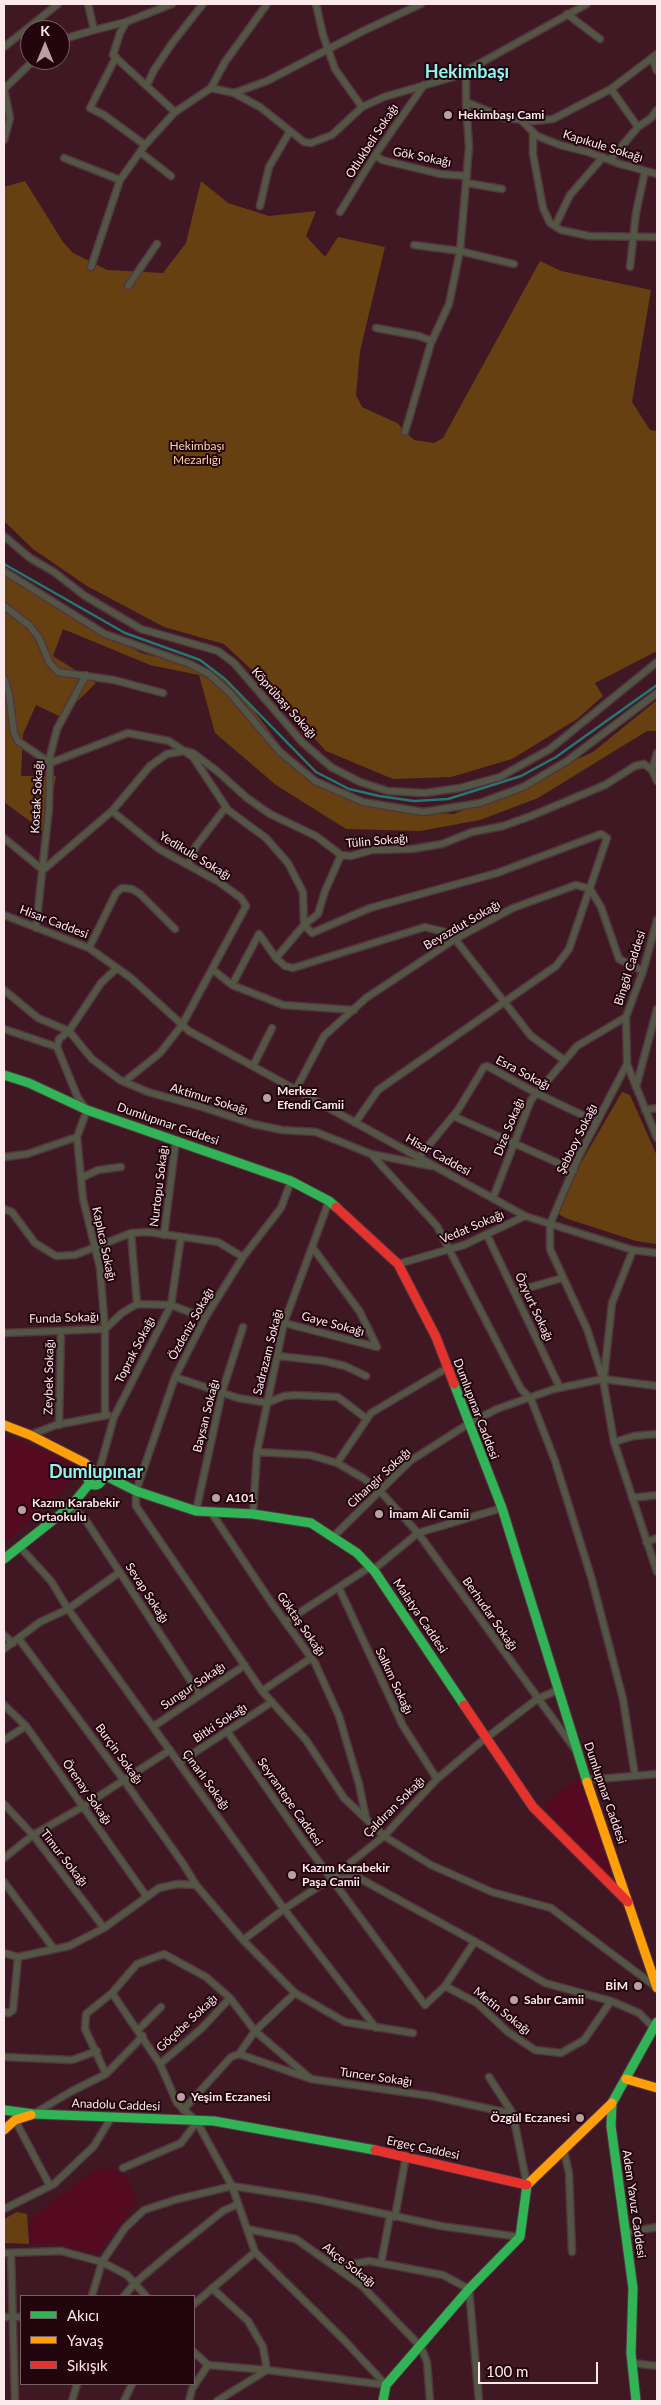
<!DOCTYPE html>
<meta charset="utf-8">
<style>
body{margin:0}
#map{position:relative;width:661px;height:2405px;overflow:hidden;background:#3f1824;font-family:Lato,sans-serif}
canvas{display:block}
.frame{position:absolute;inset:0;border:5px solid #fbe9eb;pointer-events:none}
.legend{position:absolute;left:20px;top:2295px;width:175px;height:90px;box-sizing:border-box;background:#23060d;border:1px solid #796166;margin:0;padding:6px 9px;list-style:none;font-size:15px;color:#fbe9eb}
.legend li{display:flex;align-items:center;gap:10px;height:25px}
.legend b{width:25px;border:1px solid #796166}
.north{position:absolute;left:20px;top:20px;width:50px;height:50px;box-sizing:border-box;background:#23060d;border:1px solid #796166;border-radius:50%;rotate:0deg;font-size:14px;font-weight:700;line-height:20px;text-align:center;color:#fbe9eb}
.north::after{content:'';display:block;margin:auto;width:18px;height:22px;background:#b9a0a5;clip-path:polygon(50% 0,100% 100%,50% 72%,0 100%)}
.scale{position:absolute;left:478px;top:2362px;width:120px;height:22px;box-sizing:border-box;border:2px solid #fbe9eb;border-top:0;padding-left:6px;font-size:15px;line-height:18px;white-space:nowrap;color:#fbe9eb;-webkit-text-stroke:4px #23060d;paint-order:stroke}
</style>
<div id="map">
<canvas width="661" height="2405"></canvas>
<div class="frame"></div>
<ul class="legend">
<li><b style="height:6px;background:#30b455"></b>Akıcı</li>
<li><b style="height:6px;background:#ff9f0a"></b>Yavaş</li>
<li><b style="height:6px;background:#e5322d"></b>Sıkışık</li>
</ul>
<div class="north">K</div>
<div class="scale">100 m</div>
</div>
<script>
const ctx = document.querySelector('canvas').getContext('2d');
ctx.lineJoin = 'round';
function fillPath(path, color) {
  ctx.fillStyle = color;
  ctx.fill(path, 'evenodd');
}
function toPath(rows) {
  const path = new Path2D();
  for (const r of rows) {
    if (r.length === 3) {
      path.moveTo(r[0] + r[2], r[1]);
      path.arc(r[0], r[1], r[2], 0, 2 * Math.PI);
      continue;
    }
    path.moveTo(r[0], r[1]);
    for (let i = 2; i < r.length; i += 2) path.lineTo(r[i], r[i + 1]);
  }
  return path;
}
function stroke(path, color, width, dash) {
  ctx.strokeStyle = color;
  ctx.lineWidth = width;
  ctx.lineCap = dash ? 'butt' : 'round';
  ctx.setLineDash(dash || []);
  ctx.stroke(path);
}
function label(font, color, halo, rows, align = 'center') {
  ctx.font = font + ' Lato,sans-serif';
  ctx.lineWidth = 4;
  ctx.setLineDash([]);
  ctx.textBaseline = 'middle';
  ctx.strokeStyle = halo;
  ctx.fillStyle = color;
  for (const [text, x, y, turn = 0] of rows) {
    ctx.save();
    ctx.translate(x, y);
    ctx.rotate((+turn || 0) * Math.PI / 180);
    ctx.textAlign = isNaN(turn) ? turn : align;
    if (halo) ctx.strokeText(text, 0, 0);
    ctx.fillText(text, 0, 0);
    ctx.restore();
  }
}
fillPath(toPath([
 [4,1435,77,1464,77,1476,4,1545],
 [579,1777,613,1872,606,1875,543,1805],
 [111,2168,127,2177,137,2203,97,2253,53,2244,29,2244,29,2220,94,2170]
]), '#550a22');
fillPath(toPath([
 [25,181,63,242,73,253,107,270,163,273,186,243,201,181,228,203,269,216,316,211,306,236,325,257,338,237,385,247,360,351,356,395,362,407,397,423,414,440,434,443,443,438,540,261,561,271,651,290,632,402,650,430,657,431,657,651,595,683,603,696,577,719,512,759,451,777,393,779,326,751,252,670,224,644,164,627,87,586,33,549,4,521,4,187],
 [4,573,31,592,141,653,213,670,247,701,298,770,351,801,396,810,454,814,593,752,657,700,657,731,647,731,538,798,480,820,420,831,346,829,276,785,215,733,199,675,150,665,63,629,53,656,96,683,61,717,36,705,23,734,21,776,56,776,46,833,4,802],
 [622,1092,630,1095,657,1156,657,1244,636,1241,565,1218,559,1214,575,1173],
 [17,2212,27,2214,29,2244,4,2243,4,2219]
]), '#674011');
stroke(toPath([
 [4,564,125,633,200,660,225,679,316,772,349,789,379,796,414,801,448,799,521,776,556,757,657,685]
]), '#247874', 2.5);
const street = toPath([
 [88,4,94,30],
 [172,4,126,22,120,33,113,55,175,112,211,88,234,93,267,81,363,31,421,4],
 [316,4,323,35,335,69,362,107,384,97,453,77,466,71],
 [587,4,466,71,466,102,505,118,534,121,553,119,611,89,657,54],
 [567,14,600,39],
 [60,43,67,38,94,30,126,22],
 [4,47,58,4],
 [116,57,90,108,104,115,145,145],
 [652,58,657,71],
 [147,85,154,70,173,42,203,4],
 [211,88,225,62,267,4],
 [4,89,34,60],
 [234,93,260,107,304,142,311,143,332,135,362,107],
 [520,119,537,136,560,145,588,152,620,164,657,174],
 [638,127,651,118,657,110],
 [533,133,533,154,543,208,550,223,561,230,589,236,657,237],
 [4,140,10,118,4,89],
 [140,152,171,176],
 [375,155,382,160,440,174,467,176],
 [64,158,120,180],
 [610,160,638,127,611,89],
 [467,183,502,189],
 [260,206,269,167,290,131],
 [340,212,375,155,424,85],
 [555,226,570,195,603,157],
 [414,245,460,251,514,264],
 [91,267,120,180,145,145,175,112],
 [630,267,636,213,645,171],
 [128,286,157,244],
 [376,328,419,336,432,341],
 [405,432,431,343,449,304,460,251,469,147,466,102],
 [4,536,30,558,54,572,85,596,141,629,218,651,234,663,302,742,331,767,360,782,388,791,425,793,460,788,500,777,550,749,657,662],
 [4,571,105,634,190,664,209,674,230,693,280,752,315,781,363,802,423,812,480,803,523,787,567,761,657,693],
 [4,606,30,626,39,638,49,662,58,672,114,680,163,693],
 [4,678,9,694,14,733,18,741,50,763,128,733,169,741,193,757,228,810,266,838,288,863,303,892,304,925,312,933,370,908,497,873,601,834,607,838,569,949,556,966,378,1090,355,1123],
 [657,753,652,770,657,781],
 [112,811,150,766,167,754,184,751,193,753,217,771,247,798,270,814,316,836,341,855,351,856,372,850,412,849,442,844,472,832,503,826,531,816,605,785,635,766,644,764,652,770],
 [4,838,43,870,112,811,159,849,219,882,241,898,246,906,182,1025,160,1053,124,1082],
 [188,865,196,846,226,807],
 [4,915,89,948,131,978,189,1031,525,1216,633,1250,657,1253],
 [657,920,643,971,626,1017,627,1064,657,1138],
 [36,928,49,808,50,756,57,729,86,675],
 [89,948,116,893,122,888,132,889,140,894,175,929],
 [276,958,304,925,318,914,325,891,341,855],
 [212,969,232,985,283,1005,354,1010],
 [232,985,259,934,276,958,285,966,293,968,425,927,445,932,455,939,531,1036,564,1060],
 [4,990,38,1018,69,1031,92,1059,120,1080,148,1092,202,1107,253,1124,282,1130,316,1132,371,1154,431,1166],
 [4,1029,57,1047],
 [627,1064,579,1156,550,1224,550,1249,587,1329,603,1379,614,1442,657,1572],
 [253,1066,272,1028],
 [636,1087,657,1009],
 [296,1089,324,1036,366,998,455,939,513,908,576,885,590,889,601,907,619,959,643,971],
 [645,1110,657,1108],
 [453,1116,574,1170],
 [371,1154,437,1226,521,1389,531,1399,555,1461,592,1580,623,1699,635,1776],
 [4,1157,27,1154,77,1137],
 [419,1157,458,1110,484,1067,487,1066,536,1093,597,1122],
 [81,1178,98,1170,121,1167],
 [291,1181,281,1208,243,1257,205,1318,175,1377,136,1491,136,1506,262,1691,306,1740,344,1798,384,1836,431,1865,492,1892,551,1908,656,1987],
 [493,1198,531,1100,577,1046,626,1017],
 [4,1209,12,1212,35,1243,56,1256,75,1255,131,1233,148,1232,218,1242,243,1257],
 [131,1233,137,1304],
 [164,1235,176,1140],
 [487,1235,560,1388],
 [398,1264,464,1245,525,1216],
 [514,1292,562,1278],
 [284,1323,377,1347,360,1312,313,1248],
 [4,1333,105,1329,122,1313,137,1304,171,1305,205,1318],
 [278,1356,324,1361,345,1366,366,1376],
 [175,1377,238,1398,267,1403,284,1396,295,1395,338,1397,367,1419],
 [604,1377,612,1303,633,1250],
 [105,1413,105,1329,100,1268,83,1199,77,1137,87,1110,78,1098,57,1047,59,1039,69,1031,101,983,117,968],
 [59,1425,61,1331],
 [30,1435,56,1425,108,1415],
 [614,1442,634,1436,657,1434],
 [257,1452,310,1455,337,1463,363,1478,380,1491,418,1533,575,1749],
 [337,1463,371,1413,447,1368],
 [99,1471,114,1417,171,1305,181,1237],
 [632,1498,657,1495],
 [71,1506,85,1519,200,1695],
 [196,1511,222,1392,243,1327],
 [211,1512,271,1602,315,1663,339,1716,359,1784,366,1818],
 [253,1514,257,1452,284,1323,329,1201],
 [333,1537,410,1461,468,1424,497,1409,554,1389,603,1379,657,1386],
 [646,1542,657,1538],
 [19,1546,51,1581,68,1609,284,1909,376,2028],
 [373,1570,418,1533,502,1508],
 [339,1588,403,1726,437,1779],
 [285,1622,370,1567],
 [4,1635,13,1643],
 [19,1639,123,1779,184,1865,196,1885],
 [4,1649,40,1622,68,1609,120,1572],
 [262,1691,311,1658],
 [4,1705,26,1726,147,1897],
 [154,1726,245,1665],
 [227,1731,302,1839,425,2005,445,1986,475,1941],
 [4,1740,26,1726],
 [180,1762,272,1702],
 [586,1780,657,1774],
 [4,1804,33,1835,104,1928],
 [4,1858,33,1835,84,1806,170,1750],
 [330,1879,359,1878,483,1946,545,1983,611,2001,639,2013,655,2029],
 [4,1882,54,1949],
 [243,1940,284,1909,330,1879,384,1836,437,1779,477,1745,537,1699,558,1690],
 [4,1953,18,1957,69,1946,104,1928,159,1888,178,1884,196,1885,243,1940,295,1993,345,2022,413,2033],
 [445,1986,477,2003,508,2032,535,2050,561,2053,584,2040,611,2001],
 [112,1993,160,2064,177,2103,197,2122,232,2186,255,2252,344,2340,386,2385],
 [4,2012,9,2013,13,2010,18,1957],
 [138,2030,161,2007],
 [239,2054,311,2079,431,2096,513,2114],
 [4,2057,72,2060,97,2051],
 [160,2064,202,2028,230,1998],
 [106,2074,85,2029,86,2014,112,1993,137,1964,164,1954,206,1977,230,1998,255,2031,311,2079],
 [489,2077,513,2114,527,2185],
 [183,2110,231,2057,239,2054,255,2031,295,1993],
 [35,2113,72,2091,106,2074,143,2036],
 [15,2120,50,2186],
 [564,2151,569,2173,572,2252],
 [123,2168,181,2143,197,2122],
 [4,2209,54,2184,94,2146,111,2118],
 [395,2217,406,2156],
 [247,2229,296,2239,362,2286,421,2347,427,2362,430,2401],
 [625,2233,657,2227],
 [4,2253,61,2251,102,2262,127,2275,146,2296],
 [11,2253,15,2401],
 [381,2263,390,2216],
 [337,2267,369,2261,443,2275,469,2289,479,2401],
 [212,2288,248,2321,263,2347,267,2370,217,2401],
 [92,2296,102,2262,125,2228,144,2210,178,2199,232,2186,315,2199,441,2226,520,2237],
 [124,2296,135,2283,168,2255,223,2211,238,2204],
 [194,2304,255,2252],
 [4,2317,21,2317],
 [194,2352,208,2365,267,2370,386,2385],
 [632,2363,657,2366],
 [72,2401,77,2384],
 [124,2401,132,2384],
 [189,2401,192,2389,208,2365]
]);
const fast = toPath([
 [4,1075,29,1083,87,1110,291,1181,329,1201,336,1207],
 [454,1384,502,1508,587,1782],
 [95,1478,7],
 [102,1474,136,1491,196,1511,253,1514,311,1523,357,1553,375,1572,464,1705],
 [4,1559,71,1506,90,1483],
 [4,2110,34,2114,214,2121,375,2150],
 [383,2401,386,2385,469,2289,520,2237,527,2185],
 [636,2401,631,2353,633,2288,611,2126,612,2103,657,2022]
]);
const slow = toPath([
 [4,1425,30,1435,85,1463,93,1471],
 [587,1782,657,1988],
 [626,2079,657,2088],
 [4,2130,15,2120,31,2115],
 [527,2185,612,2103]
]);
const jam = toPath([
 [336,1207,398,1264,436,1337,454,1384],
 [464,1705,533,1807,628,1902],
 [375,2150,527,2185]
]);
stroke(street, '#52353e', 9);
stroke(fast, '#52353e', 11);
stroke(slow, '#52353e', 11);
stroke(jam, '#52353e', 11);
stroke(street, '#535545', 6);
stroke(fast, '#30b455', 9);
stroke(slow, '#ff9f0a', 9);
stroke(jam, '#e5322d', 9);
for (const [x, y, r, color] of [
 [448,115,5,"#b9a0a5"],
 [267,1098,5,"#b9a0a5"],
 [216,1498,5,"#b9a0a5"],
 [22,1510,5,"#b9a0a5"],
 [379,1514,5,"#b9a0a5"],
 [292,1875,5,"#b9a0a5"],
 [638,1986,5,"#b9a0a5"],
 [514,2000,5,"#b9a0a5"],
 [181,2097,5,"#b9a0a5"],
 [580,2118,5,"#b9a0a5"]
]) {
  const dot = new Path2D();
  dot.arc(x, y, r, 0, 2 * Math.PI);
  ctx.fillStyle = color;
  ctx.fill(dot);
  stroke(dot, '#23060d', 2);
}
label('bold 12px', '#fbe9eb', '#23060d', [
 ["Hekimbaşı Cami",458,115],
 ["Merkez",277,1091],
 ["Efendi Camii",277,1105],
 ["A101",226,1498],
 ["Kazım Karabekir",32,1503],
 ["Ortaokulu",32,1517],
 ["İmam Ali Camii",389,1514],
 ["Kazım Karabekir",302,1868],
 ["Paşa Camii",302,1882],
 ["BİM",628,1986,"right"],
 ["Sabır Camii",524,2000],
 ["Yeşim Eczanesi",191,2097],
 ["Özgül Eczanesi",570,2118,"right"]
], 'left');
label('12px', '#fbe9eb', '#23060d', [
 ["Otlukbeli Sokağı",372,141,-57],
 ["Kapıkule Sokağı",603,146,17],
 ["Gök Sokağı",422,157,11],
 ["Köprübaşı Sokağı",284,703,48],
 ["Kostak Sokağı",37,797,-87],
 ["Tülin Sokağı",377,841,-5],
 ["Yedikule Sokağı",195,856,31],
 ["Hisar Caddesi",54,922,21],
 ["Beyazdut Sokağı",462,925,-30],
 ["Bingöl Caddesi",630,968,-72],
 ["Esra Sokağı",523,1073,28],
 ["Aktimur Sokağı",209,1099,17],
 ["Dumlupınar Caddesi",168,1124,19],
 ["Dize Sokağı",509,1127,-68],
 ["Şebboy Sokağı",577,1139,-64],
 ["Hisar Caddesi",438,1155,29],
 ["Nurtopu Sokağı",159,1186,-83],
 ["Vedat Sokağı",472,1227,-23],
 ["Kaplıca Sokağı",104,1244,78],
 ["Özyurt Sokağı",534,1307,65],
 ["Funda Sokağı",64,1318,-2],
 ["Özdeniz Sokağı",191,1324,-61],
 ["Gaye Sokağı",333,1324,15],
 ["Toprak Sokağı",135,1350,-63],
 ["Sadrazam Sokağı",268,1352,-76],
 ["Zeybek Sokağı",49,1377,-89],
 ["Dumlupınar Caddesi",476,1409,69],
 ["Baysan Sokağı",206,1416,-76],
 ["Cihangir Sokağı",379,1478,-43],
 ["Sevap Sokağı",147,1593,57],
 ["Berhudar Sokağı",490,1614,55],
 ["Malatya Caddesi",420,1616,56],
 ["Göktaş Sokağı",301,1624,55],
 ["Salkım Sokağı",394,1681,65],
 ["Sungur Sokağı",193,1686,-34],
 ["Bitki Sokağı",220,1723,-33],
 ["Burçin Sokağı",119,1754,54],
 ["Çınarlı Sokağı",206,1780,54],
 ["Örenay Sokağı",87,1792,55],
 ["Dumlupınar Caddesi",605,1793,71],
 ["Seyrantepe Caddesi",290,1802,55],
 ["Çaldıran Sokağı",394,1807,-45],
 ["Timur Sokağı",64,1858,52],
 ["Metin Sokağı",502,2011,38],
 ["Göçebe Sokağı",187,2023,-43],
 ["Tuncer Sokağı",376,2077,8],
 ["Anadolu Caddesi",116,2105,2],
 ["Ergeç Caddesi",423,2148,12],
 ["Adem Yavuz Caddesi",634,2204,82],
 ["Akçe Sokağı",349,2265,38]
]);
label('12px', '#f9d3a9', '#23060d', [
 ["Hekimbaşı",197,446],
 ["Mezarlığı",197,460]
]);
label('bold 18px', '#8df7ef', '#23060d', [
 ["Hekimbaşı",467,72],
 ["Dumlupınar",96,1472]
]);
</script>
